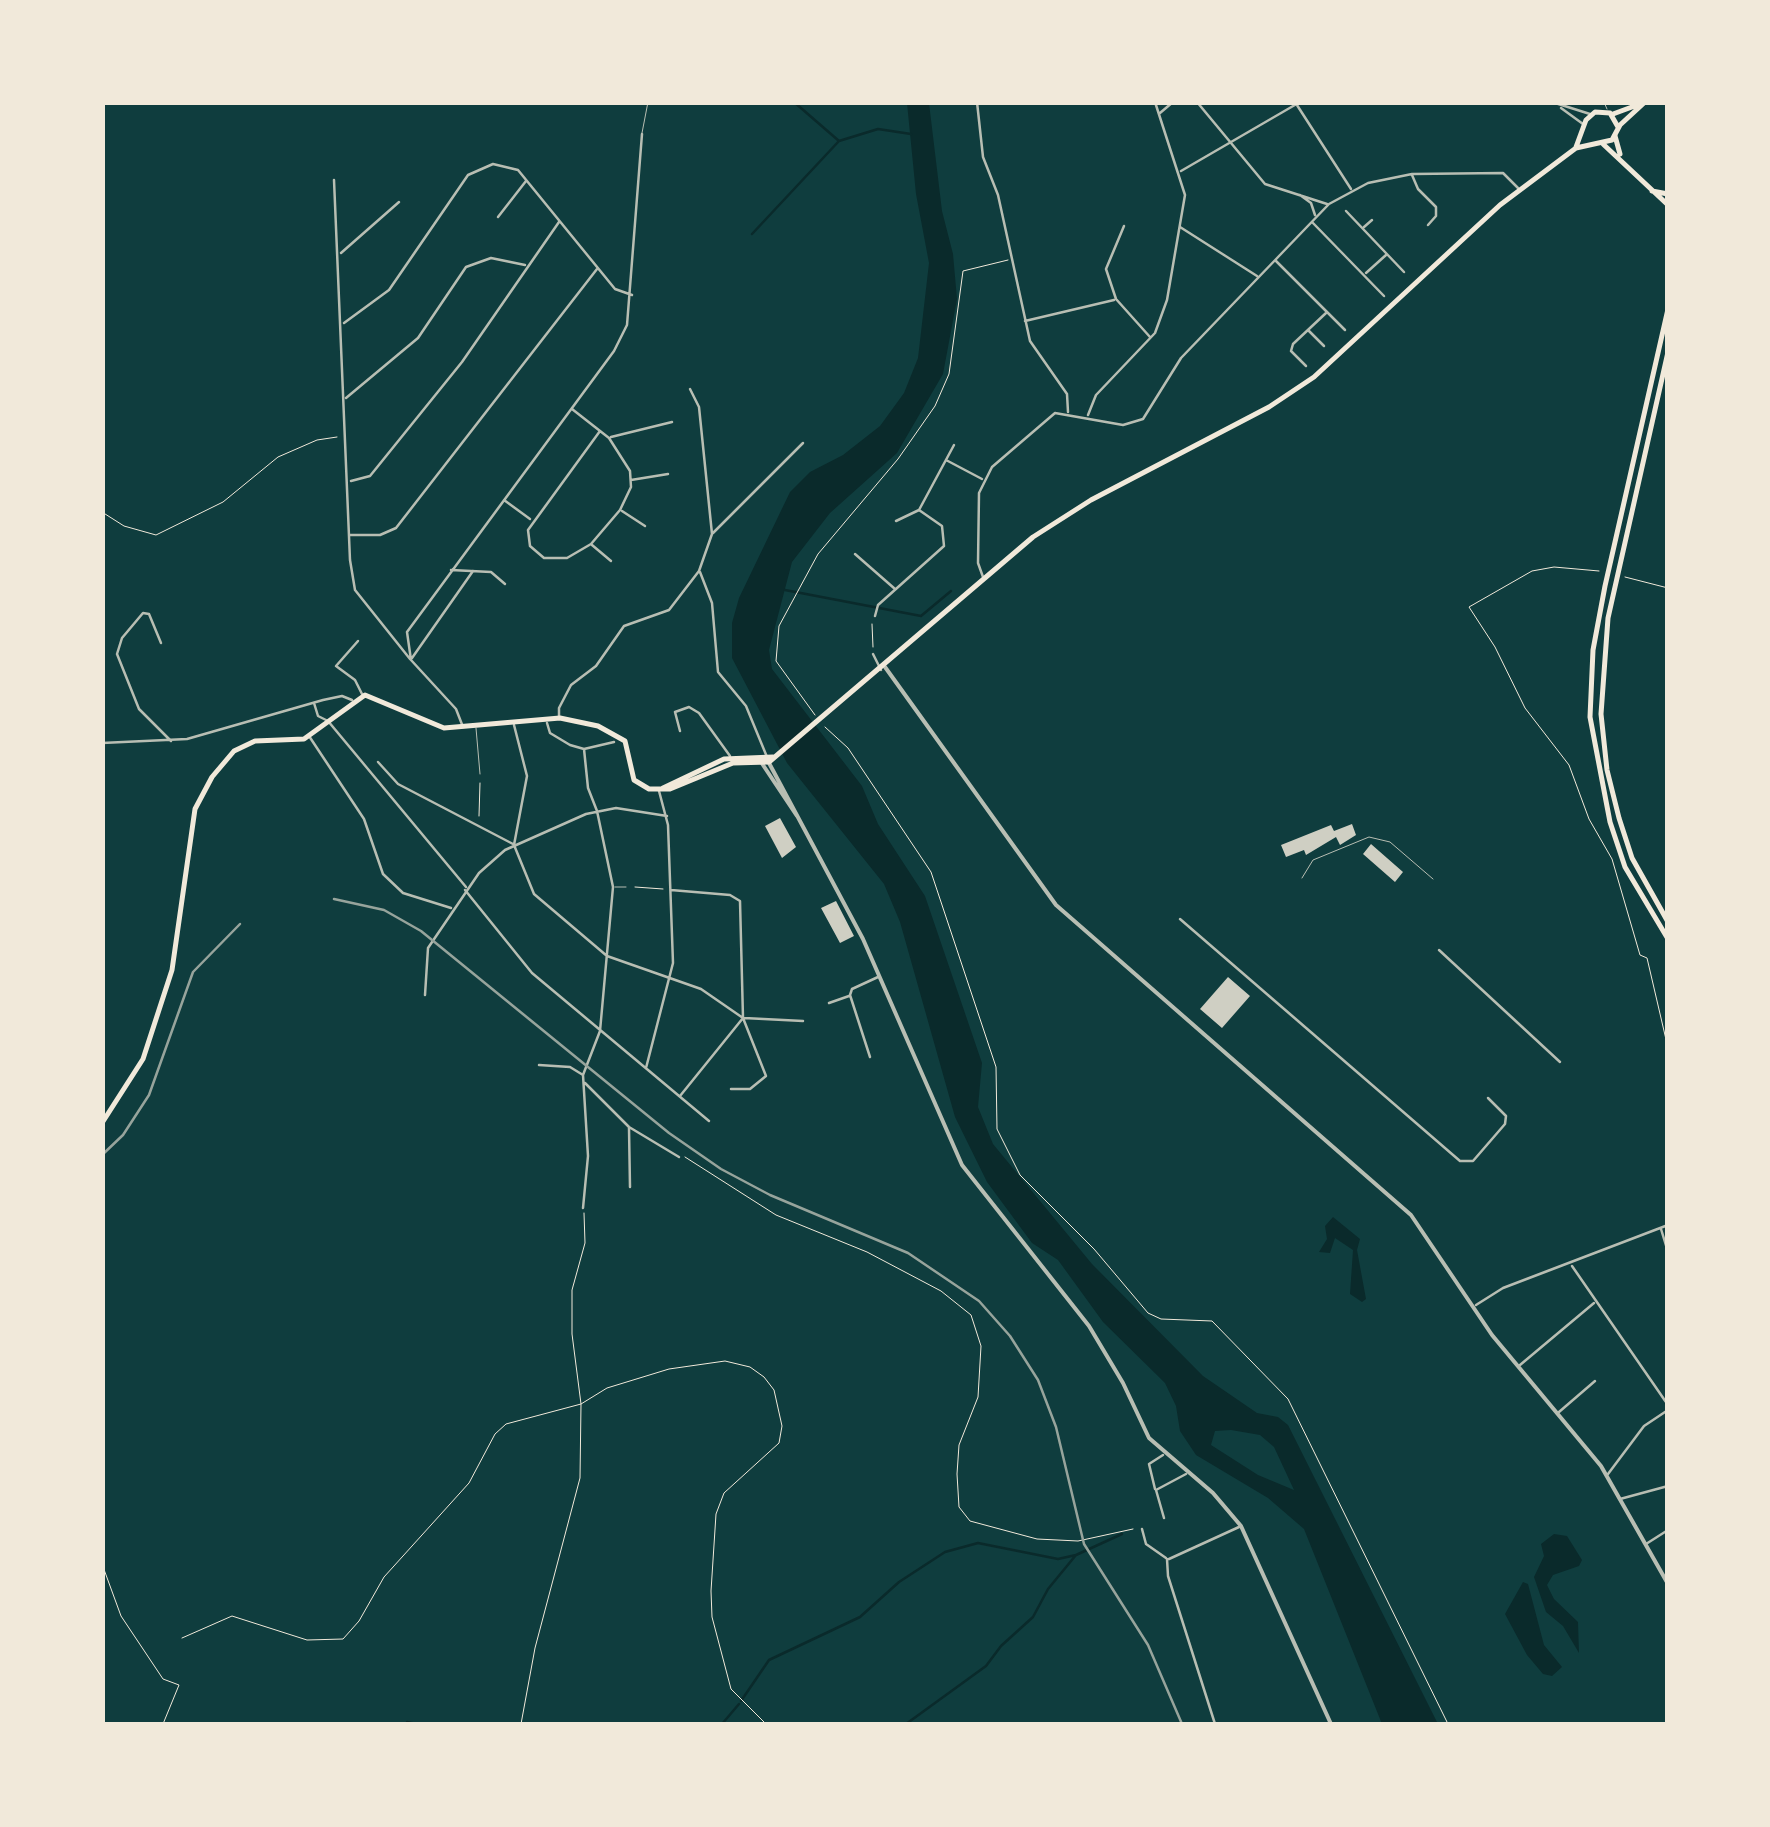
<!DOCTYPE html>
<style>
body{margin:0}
#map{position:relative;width:1770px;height:1827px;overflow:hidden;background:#0f3d3e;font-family:"Open Sans",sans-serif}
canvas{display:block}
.frame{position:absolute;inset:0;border:105px solid #f1e9da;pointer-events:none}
</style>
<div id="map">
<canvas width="1770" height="1827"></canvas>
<div class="frame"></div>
</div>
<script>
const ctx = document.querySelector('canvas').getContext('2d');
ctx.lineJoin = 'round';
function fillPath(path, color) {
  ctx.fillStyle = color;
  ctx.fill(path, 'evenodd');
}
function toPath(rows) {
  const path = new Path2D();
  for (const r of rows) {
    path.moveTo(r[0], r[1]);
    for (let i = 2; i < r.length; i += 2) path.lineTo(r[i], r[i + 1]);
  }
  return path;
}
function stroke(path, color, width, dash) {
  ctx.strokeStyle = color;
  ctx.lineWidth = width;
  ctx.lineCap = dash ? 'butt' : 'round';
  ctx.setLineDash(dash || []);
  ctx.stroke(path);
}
fillPath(toPath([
 [907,103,929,103,942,211,953,254,957,299,943,374,897,453,830,513,792,562,769,650,772,669,862,786,878,824,925,896,982,1063,978,1107,993,1144,1092,1264,1203,1376,1257,1413,1278,1417,1288,1425,1438,1724,1382,1724,1304,1529,1268,1498,1196,1455,1180,1431,1176,1406,1165,1383,1103,1322,1058,1260,1032,1243,987,1182,955,1117,900,922,884,884,787,763,732,658,732,623,739,598,790,492,810,472,843,455,880,426,904,393,918,358,929,263,916,194],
 [1231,1430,1260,1435,1274,1447,1294,1490,1258,1475,1211,1445,1215,1431],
 [1333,1217,1360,1239,1357,1250,1366,1299,1362,1302,1350,1294,1353,1250,1335,1238,1330,1253,1319,1252,1327,1239,1325,1226],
 [1554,1534,1567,1536,1582,1560,1579,1566,1553,1575,1547,1585,1554,1599,1578,1622,1579,1653,1563,1626,1546,1612,1534,1577,1544,1556,1541,1544],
 [1523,1582,1528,1584,1544,1645,1562,1667,1552,1676,1543,1674,1527,1655,1505,1614]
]), '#0a2a2b');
stroke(toPath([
 [794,102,839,141,878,129,911,134],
 [752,234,839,141],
 [785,590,921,616,951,591],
 [741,1701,769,1660,860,1617,899,1582,945,1552,978,1543,1058,1559,1076,1555],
 [407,1722,416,1724],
 [722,1724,739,1704],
 [906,1724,986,1666,1001,1646,1033,1617,1048,1589,1076,1555,1122,1534]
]), '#0a2a2b', 2.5);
fillPath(toPath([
 [780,818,796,847,782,858,765,826],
 [1352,824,1356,835,1340,845,1336,837,1306,855,1304,850,1286,857,1281,845,1331,825,1334,831],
 [1371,844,1403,872,1395,882,1363,854],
 [836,901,854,936,840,943,821,908],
 [1228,977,1250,996,1222,1028,1200,1009]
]), '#cfcfc3');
stroke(toPath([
 [102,512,124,526,156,535,223,502,278,457,317,440,337,437],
 [1599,571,1554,567,1532,571,1469,607,1495,647,1525,708,1569,765,1589,819,1612,859,1640,955,1647,958,1668,1048],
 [1625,577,1668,588],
 [872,624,873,647],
 [815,715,776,661,779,626,818,554,898,459,935,406,949,374,963,271,1008,260],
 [825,727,848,748,931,872,996,1067,997,1129,1020,1175,1094,1249,1148,1313,1161,1319,1212,1321,1288,1399,1448,1724],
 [479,816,480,783],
 [635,887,663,889],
 [685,1157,776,1215,867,1252,941,1291,971,1315,981,1346,978,1397,959,1445,957,1474,959,1507,970,1521,1037,1539,1078,1541,1133,1529],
 [102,1564,121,1616,163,1679,179,1685,163,1724],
 [182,1638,232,1616,307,1640,343,1639,359,1621,384,1577,469,1483,495,1434,506,1424,581,1404,607,1388,669,1369,725,1361,750,1367,764,1377,774,1390,782,1426,779,1443,724,1493,716,1514,711,1591,712,1617,731,1689,766,1724],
 [521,1724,535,1648,580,1478,581,1404,572,1334,572,1290,585,1243,584,1213]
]), '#f1e9da', 1);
stroke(toPath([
 [1604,102,1607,109],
 [642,133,648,102],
 [476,728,480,774],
 [1302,878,1313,860,1369,837,1390,842,1433,879],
 [615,887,626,887]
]), '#b8beb3', 1);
stroke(toPath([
 [977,102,983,157,998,195,1030,341,1067,394,1068,412],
 [1197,102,1265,184,1327,204],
 [1295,102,1351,189],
 [1552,102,1590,114],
 [1561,108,1583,124],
 [1160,113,1173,102],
 [1181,171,1300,102],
 [1412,175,1418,189,1436,207,1436,216,1428,225],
 [334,180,350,560,355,590,410,659],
 [1300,195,1311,203,1315,215],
 [1346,211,1404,272],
 [498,217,526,181],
 [1312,222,1384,296],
 [1124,226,1106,269,1116,299,1150,337],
 [1180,227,1257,276],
 [1364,227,1372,220],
 [341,253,399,202],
 [1276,261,1345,330],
 [1366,273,1386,255],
 [1025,321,1114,300],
 [344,323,389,290,468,175,493,164,518,170,615,289,632,295],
 [1308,330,1324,346],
 [1306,366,1291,351,1293,344,1326,313],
 [346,398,418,338,466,267,491,258,525,265],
 [572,409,609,438,630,471,631,487,620,510,591,544,567,558,544,558,530,546,528,530,600,431],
 [1088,415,1096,395,1155,333,1167,300,1185,195,1155,102],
 [611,437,672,422],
 [946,460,982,479],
 [631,480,668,474],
 [351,481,370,476,462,362,559,222],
 [504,500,530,519],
 [622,511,645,526],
 [896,521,919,510,954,445],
 [713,533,803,443],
 [350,535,380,535,396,528,597,269],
 [592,545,611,561],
 [855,554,895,589],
 [451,570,491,572,505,584],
 [700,572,712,603,718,672,746,706,767,757],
 [983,577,978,563,979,493,992,467,1055,413,1123,425,1143,419,1181,358,1329,204,1368,183,1412,174,1503,173,1518,188],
 [875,616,878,605,944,546,942,526,919,510],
 [358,641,336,666,355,680,362,694],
 [161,643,149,614,143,613,122,638,117,654,139,709,171,741],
 [873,654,881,670],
 [412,658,473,571],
 [314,703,318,716,328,721,466,887],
 [559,717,559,708,571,685,596,666,624,626,669,610,699,571,712,534,699,407,690,389],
 [547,723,550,733,570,745,584,749,614,742],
 [514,725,527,776,514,845,534,894,607,956,701,989,743,1018,766,1076,750,1089,731,1089],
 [463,727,456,709,411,660,407,632,614,351,627,325,642,134],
 [680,731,675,712,689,707,699,713,730,756],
 [309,736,364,819,383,874,403,893,451,908],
 [102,743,187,739,323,700,342,696,352,700],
 [378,762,398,784,513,844],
 [465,890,532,973,709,1121],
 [671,890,730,895,740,901,743,1018,680,1096],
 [1180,919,1460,1161,1473,1161,1505,1124,1506,1116,1488,1098],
 [1439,950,1560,1062],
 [425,995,428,948,479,873,505,850,586,814,616,808,667,816],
 [829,1003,849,996],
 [744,1018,803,1021],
 [870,1057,850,995,852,989,878,977],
 [539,1065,570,1067,583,1075],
 [646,1068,673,963,668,825,659,791],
 [585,1083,629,1127,679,1157],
 [629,1128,630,1187],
 [583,1208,588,1156,583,1075,600,1031,613,887,597,811,588,788,584,749],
 [1661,1229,1668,1252],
 [1572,1266,1668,1405],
 [1476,1305,1503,1288,1668,1225],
 [1520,1365,1594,1303],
 [1559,1412,1595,1381],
 [1608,1474,1644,1426,1668,1410],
 [1155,1489,1149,1464,1163,1455],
 [1620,1499,1668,1486],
 [1164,1518,1156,1490,1186,1474],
 [1142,1529,1146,1544,1166,1558],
 [1646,1544,1668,1530],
 [1167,1559,1168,1576,1215,1724],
 [1169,1559,1239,1527]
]), '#b8beb3', 2.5);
stroke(toPath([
 [885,667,1056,905,1411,1215,1492,1335,1601,1466,1668,1584],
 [761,762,797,816],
 [769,763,863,939,962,1165,1089,1326,1123,1383,1149,1438,1213,1493,1241,1526,1331,1724]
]), '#b8beb3', 4);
stroke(toPath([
 [1613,114,1640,104],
 [1576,147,1586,120,1595,112,1610,113,1618,127],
 [663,788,724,759,773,757],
 [102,1123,143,1059,172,970,195,809,212,777,234,751,255,741,304,739,365,695,444,728,560,718,598,726,625,741,634,780,649,789,670,789,733,763,769,762,1033,537,1091,500,1269,407,1314,377,1500,205,1576,148,1612,140,1620,125,1645,102]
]), '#f1e9da', 5);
stroke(toPath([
 [1615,136,1620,154],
 [1603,144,1668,205],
 [1652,191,1668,194],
 [1668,309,1605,586,1593,650,1590,717,1610,822,1625,867,1668,939],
 [1668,352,1608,618,1601,714,1607,770,1619,818,1632,858,1668,922]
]), '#f1e9da', 5);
stroke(toPath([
 [334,899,384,910,421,931,669,1133,721,1169,770,1195,908,1253,979,1301,1010,1336,1038,1380,1056,1427,1084,1544,1148,1645,1182,1724],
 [102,1155,123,1135,149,1095,193,972,240,924]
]), '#97a49c', 2.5);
</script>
